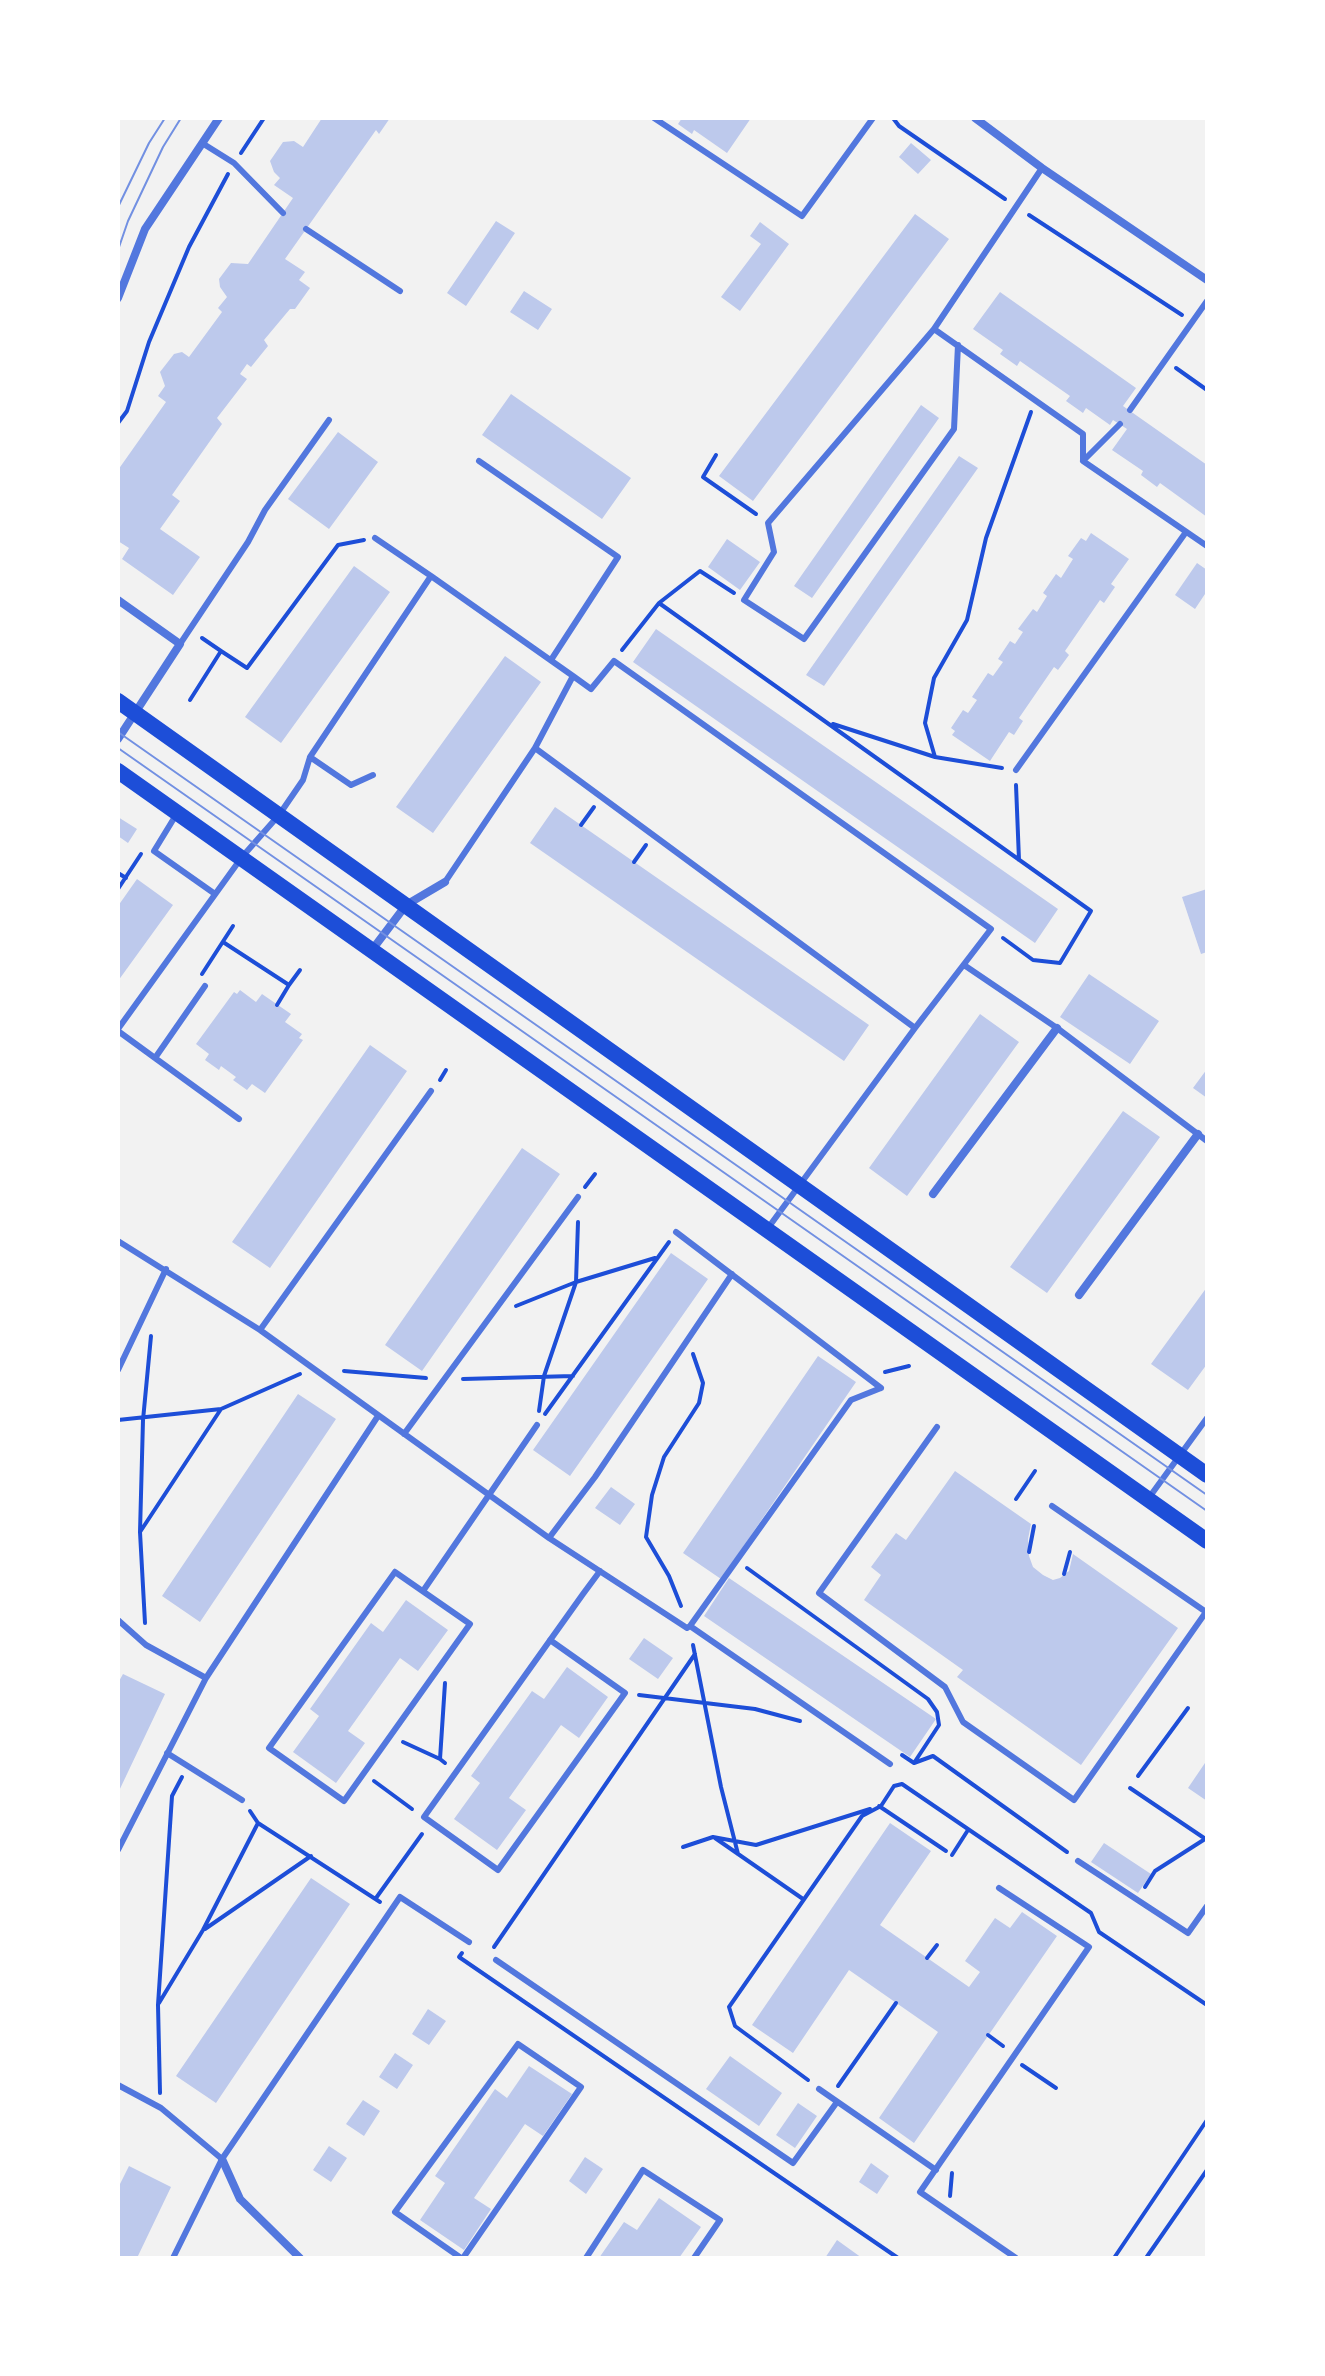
<!DOCTYPE html>
<style>
body{margin:0}
#map{position:relative;width:1325px;height:2376px;overflow:hidden;background:#f2f2f2;font-family:Inter,sans-serif}
canvas{display:block}
.frame{position:absolute;inset:0;border:120px solid #fff;pointer-events:none}
</style>
<div id="map">
<canvas width="1325" height="2376"></canvas>
<div class="frame"></div>
</div>
<script>
const ctx = document.querySelector('canvas').getContext('2d');
ctx.lineJoin = 'round';
function fillPath(path, color) {
  ctx.fillStyle = color;
  ctx.fill(path, 'evenodd');
}
function toPath(rows) {
  const path = new Path2D();
  for (const r of rows) {
    path.moveTo(r[0], r[1]);
    for (let i = 2; i < r.length; i += 2) path.lineTo(r[i], r[i + 1]);
  }
  return path;
}
function stroke(path, color, width, dash) {
  ctx.strokeStyle = color;
  ctx.lineWidth = width;
  ctx.lineCap = dash ? 'butt' : 'round';
  ctx.setLineDash(dash || []);
  ctx.stroke(path);
}
fillPath(toPath([
 [322,118,390,118,379,134,376,130,285,259,305,272,299,280,310,288,295,309,290,309,264,340,268,346,251,367,247,364,240,374,247,379,217,418,222,424,172,495,180,501,160,529,200,557,173,595,122,559,129,548,118,541,118,497,120,494,118,493,118,470,166,402,158,396,165,386,160,372,174,354,182,352,189,357,222,312,218,308,227,297,220,287,219,279,231,263,248,264,293,198,274,185,280,178,274,172,270,161,283,142,294,141,303,147],
 [682,118,751,118,727,153,694,130,692,134,678,124],
 [911,143,931,160,918,174,899,157],
 [915,214,949,239,753,501,719,476],
 [496,221,515,233,466,306,447,293],
 [760,222,789,244,740,311,721,297,761,244,750,236],
 [524,291,552,309,538,330,510,312],
 [1000,292,1136,388,1123,406,1207,465,1207,517,1160,483,1157,487,1141,475,1143,471,1112,450,1127,429,1113,420,1110,425,1086,408,1083,413,1066,401,1070,396,1020,361,1017,366,1000,354,1003,350,973,329],
 [511,394,631,478,602,519,482,435],
 [921,405,939,418,812,598,794,586],
 [338,432,378,462,329,529,288,499],
 [959,456,978,468,824,686,806,675],
 [1091,533,1129,559,1111,584,1115,587,1104,603,1100,600,1065,651,1069,655,1058,670,1054,667,1019,718,1023,721,1014,735,1009,732,990,761,952,735,955,731,951,728,963,710,968,713,977,700,972,697,988,673,993,676,1003,662,998,659,1010,641,1015,644,1023,632,1018,629,1033,609,1037,612,1047,596,1043,593,1056,574,1061,578,1073,559,1068,556,1081,538,1086,541],
 [727,539,760,562,740,590,708,567],
 [1197,563,1207,570,1207,591,1195,609,1175,595],
 [354,566,390,592,281,743,245,717],
 [656,629,1058,909,1035,943,633,662],
 [505,656,541,682,433,833,396,807],
 [555,807,869,1025,844,1061,530,843],
 [118,817,137,829,128,843,118,836],
 [137,879,173,905,118,981,118,906],
 [1207,889,1207,952,1201,954,1182,897],
 [1089,974,1159,1021,1130,1064,1060,1017],
 [240,990,256,1002,262,994,291,1014,285,1022,302,1034,299,1038,303,1040,265,1093,252,1084,247,1090,233,1080,236,1077,221,1066,219,1070,205,1060,209,1054,196,1044,234,992,237,994],
 [980,1014,1019,1042,907,1196,869,1168],
 [370,1045,407,1071,270,1268,232,1242],
 [1207,1069,1207,1098,1193,1088],
 [1123,1111,1160,1137,1047,1293,1010,1267],
 [522,1148,560,1174,422,1371,385,1345],
 [671,1253,708,1279,570,1476,533,1450],
 [1207,1287,1207,1364,1188,1390,1151,1364],
 [818,1356,856,1382,721,1579,683,1553],
 [298,1394,336,1419,200,1622,162,1596],
 [955,1471,1031,1524,1028,1539,1029,1556,1033,1567,1043,1575,1053,1580,1060,1578,1069,1571,1073,1554,1178,1628,1081,1765,957,1677,963,1670,864,1600,881,1575,871,1567,896,1533,906,1540],
 [611,1487,635,1504,620,1525,595,1508],
 [729,1578,936,1719,910,1757,704,1616],
 [406,1600,448,1630,418,1671,400,1658,348,1731,365,1743,336,1783,293,1752,319,1716,310,1709,371,1623,383,1632],
 [644,1638,673,1658,658,1679,629,1659],
 [567,1667,608,1697,579,1738,561,1725,509,1798,526,1810,497,1850,454,1819,480,1783,471,1776,532,1691,544,1699],
 [123,1674,165,1694,118,1793,118,1683],
 [1207,1760,1207,1801,1188,1788],
 [890,1823,931,1851,880,1925,969,1987,980,1972,965,1961,995,1918,1010,1928,1022,1912,1057,1936,914,2143,879,2118,938,2032,849,1970,793,2053,752,2025],
 [1104,1843,1151,1874,1138,1893,1091,1862],
 [311,1878,350,1904,216,2103,176,2076],
 [428,2009,446,2021,429,2045,412,2034],
 [395,2053,413,2065,397,2089,379,2077],
 [730,2056,782,2093,759,2126,706,2089],
 [529,2066,572,2094,543,2136,525,2124,474,2198,491,2209,464,2250,420,2220,445,2183,435,2176,495,2089,507,2098],
 [363,2100,380,2111,364,2136,346,2124],
 [798,2103,817,2116,795,2148,776,2135],
 [329,2146,347,2158,331,2182,313,2170],
 [585,2157,603,2169,586,2194,569,2181],
 [871,2163,889,2176,877,2194,859,2182],
 [129,2166,171,2187,137,2258,118,2258,118,2188],
 [659,2198,701,2227,679,2258,654,2256,653,2258,599,2258,624,2222,637,2230],
 [837,2240,862,2258,825,2258]
]), '#bdc9ec');
stroke(toPath([
 [893,118,899,126,1005,199],
 [241,153,264,118],
 [1029,215,1182,315],
 [1176,368,1207,390],
 [118,423,127,411,149,342,189,247,228,174],
 [716,455,703,477,756,514],
 [659,603,1091,911,1060,963,1033,960,1003,938],
 [622,650,659,603,700,571,734,593],
 [221,651,247,668,338,545,364,540],
 [190,700,221,651,202,638],
 [833,724,935,757,1002,768],
 [935,757,925,723,934,678,967,620,986,538,1031,412],
 [1016,785,1019,860],
 [581,825,594,807],
 [634,862,646,845],
 [118,873,126,878],
 [118,889,141,854],
 [223,942,289,985,300,970],
 [202,974,233,926],
 [277,1005,289,985],
 [440,1080,446,1070],
 [585,1187,595,1174],
 [516,1306,576,1282,655,1258],
 [344,1371,426,1378],
 [885,1372,909,1366],
 [463,1379,573,1376],
 [539,1411,544,1376,576,1282,578,1222],
 [545,1414,669,1242],
 [118,1420,221,1409],
 [1016,1499,1035,1471],
 [140,1532,221,1409,300,1374],
 [1029,1552,1034,1526],
 [747,1568,928,1699,937,1712,939,1725,914,1763],
 [1064,1574,1070,1552],
 [681,1606,669,1576,646,1537,652,1495,664,1457,699,1403,703,1383,693,1354],
 [145,1623,140,1532,143,1420,151,1336],
 [693,1645,721,1787,738,1854],
 [639,1695,755,1709,800,1721],
 [403,1742,440,1759],
 [902,1755,914,1763,933,1756,1067,1852],
 [445,1763,440,1759,445,1683],
 [1138,1776,1188,1708],
 [374,1781,412,1809],
 [1130,1788,1207,1840],
 [879,1806,946,1851],
 [250,1811,258,1823,380,1902],
 [715,1838,803,1899],
 [683,1847,713,1837,756,1845,870,1809],
 [952,1855,968,1830],
 [1145,1887,1155,1871,1205,1839],
 [376,1898,422,1834],
 [205,1929,311,1856],
 [494,1947,695,1654],
 [462,1953,459,1957,898,2258],
 [927,1958,937,1945],
 [159,2003,203,1930,258,1823],
 [988,2035,1003,2046],
 [1022,2065,1056,2088],
 [808,2080,735,2026,729,2007,862,1816,881,1806,894,1786,902,1784,1091,1913,1099,1932,1207,2005],
 [838,2086,896,2003],
 [160,2093,158,2005,172,1796,182,1777],
 [950,2196,952,2173],
 [1114,2258,1207,2120],
 [1146,2258,1207,2170]
]), '#1d4ed8', 4);
stroke(toPath([
 [654,118,802,216,873,118],
 [202,143,234,163,283,213],
 [306,229,400,291],
 [934,329,1083,434,1083,461,1207,546],
 [958,345,954,429,804,639,744,600,774,552,768,523,934,329,1042,168],
 [1130,410,1207,301],
 [479,461,618,557,551,660],
 [1083,461,1120,424],
 [431,576,573,676,535,748,915,1028,768,1228],
 [180,644,248,542,265,510,329,420],
 [573,676,591,689,614,661,991,929,915,1028],
 [310,757,351,785,373,775],
 [1016,770,1186,532],
 [176,815,154,851,215,894],
 [445,882,535,748],
 [964,965,1057,1028,1207,1141],
 [118,1029,242,857,279,815,303,780,310,757,431,576,375,538],
 [118,1031,155,1058,205,986],
 [155,1058,239,1119],
 [676,1232,881,1388],
 [118,1241,260,1330,549,1538,687,1628,690,1626,890,1764],
 [260,1330,431,1091],
 [118,1370,166,1269],
 [937,1427,819,1593,945,1687,963,1722,1074,1800,1206,1612,1052,1506],
 [404,1434,578,1197],
 [1148,1499,1207,1418],
 [549,1538,595,1477,732,1274],
 [395,1572,470,1624,344,1801,269,1748,395,1572],
 [423,1591,537,1425],
 [118,1620,146,1645,206,1678],
 [690,1626,851,1400,881,1388],
 [550,1640,625,1693,498,1870,424,1817,583,1594,600,1571],
 [167,1753,242,1800],
 [118,1850,206,1678,378,1416],
 [1078,1861,1188,1933,1207,1906],
 [999,1888,1089,1947,920,2192,1016,2258],
 [496,1960,793,2163,837,2102],
 [118,2085,161,2108,222,2159],
 [819,2089,936,2170],
 [173,2258,222,2159,400,1897,469,1942],
 [461,2258,395,2212,518,2044,581,2087,463,2258],
 [586,2258,643,2170,720,2220,694,2258]
]), '#5277de', 6);
stroke(toPath([
 [975,118,1042,168,1207,280],
 [118,298,145,229,219,118],
 [118,600,180,644,118,739],
 [372,950,406,905,445,882],
 [933,1194,1057,1028],
 [1079,1295,1198,1134],
 [222,2159,240,2199,300,2258]
]), '#5277de', 8);
stroke(toPath([
 [118,701,1207,1475],
 [118,771,1207,1541]
]), '#1d4ed8', 16);
stroke(toPath([
 [118,207,149,143,165,118],
 [118,250,128,221,163,147,181,118],
 [118,732,1207,1495],
 [118,748,1207,1511]
]), '#7290e2', 2);
</script>
